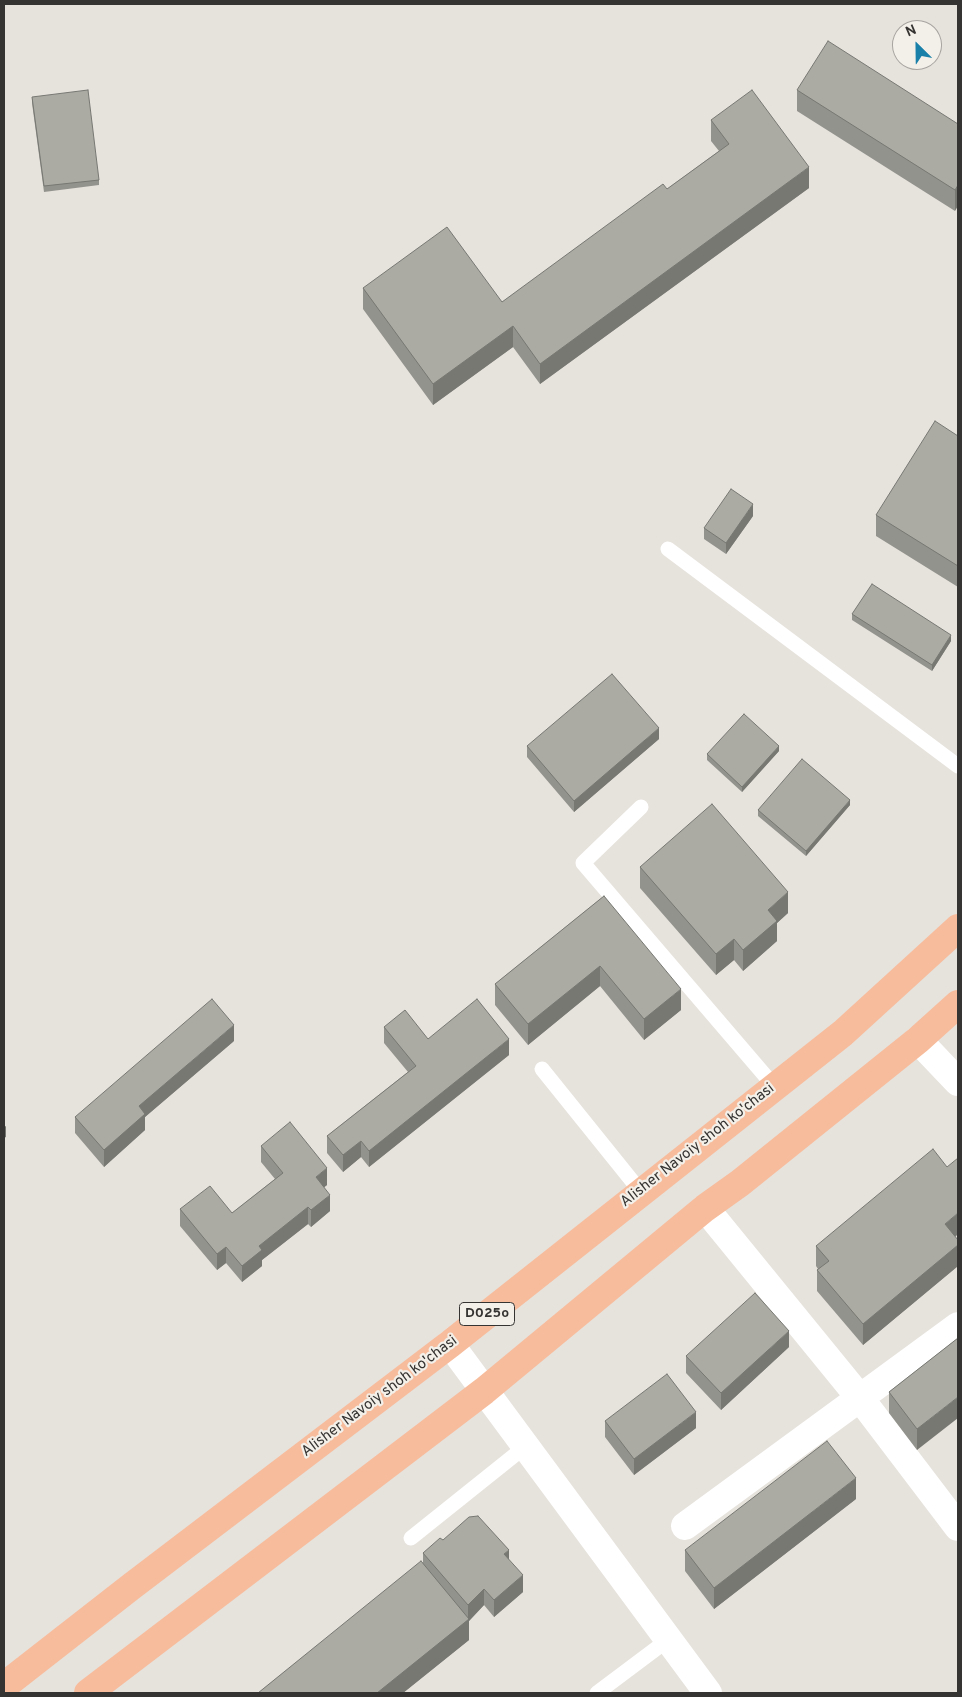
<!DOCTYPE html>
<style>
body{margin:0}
#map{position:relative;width:962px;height:1697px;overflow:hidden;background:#e6e2dc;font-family:Overpass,sans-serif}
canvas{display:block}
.frame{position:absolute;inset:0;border:5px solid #363432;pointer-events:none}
.north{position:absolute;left:892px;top:20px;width:50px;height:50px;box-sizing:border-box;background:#f3efe9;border:1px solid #a7a4a0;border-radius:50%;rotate:337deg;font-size:14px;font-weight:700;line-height:20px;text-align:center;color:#363432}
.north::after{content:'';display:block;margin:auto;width:18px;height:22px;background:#1980aa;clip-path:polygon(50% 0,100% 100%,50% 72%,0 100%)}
</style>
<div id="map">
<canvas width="962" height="1697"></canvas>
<div class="frame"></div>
<div class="north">N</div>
</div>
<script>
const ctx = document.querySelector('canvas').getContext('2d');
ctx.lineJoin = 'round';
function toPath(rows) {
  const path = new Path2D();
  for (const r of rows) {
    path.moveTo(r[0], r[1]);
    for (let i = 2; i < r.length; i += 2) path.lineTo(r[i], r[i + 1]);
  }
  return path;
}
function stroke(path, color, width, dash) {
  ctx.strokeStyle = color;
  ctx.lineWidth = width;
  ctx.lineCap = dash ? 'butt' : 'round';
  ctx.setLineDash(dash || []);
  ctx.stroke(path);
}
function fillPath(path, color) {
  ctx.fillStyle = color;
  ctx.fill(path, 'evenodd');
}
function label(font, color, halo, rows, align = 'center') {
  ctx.font = font + ' Overpass,sans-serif';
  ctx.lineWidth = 4.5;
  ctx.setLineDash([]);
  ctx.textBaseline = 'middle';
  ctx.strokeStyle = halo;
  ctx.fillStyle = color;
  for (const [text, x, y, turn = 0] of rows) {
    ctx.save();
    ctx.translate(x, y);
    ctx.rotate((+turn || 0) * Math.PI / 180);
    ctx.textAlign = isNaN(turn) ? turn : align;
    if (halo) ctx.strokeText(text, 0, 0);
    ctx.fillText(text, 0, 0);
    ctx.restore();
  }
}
stroke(toPath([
 [668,549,958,766],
 [641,807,583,863,774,1086],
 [542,1069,641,1192],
 [411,1538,526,1446],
 [597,1693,669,1639]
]), '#fff', 15);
stroke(toPath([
 [918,1040,958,1082],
 [705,1208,860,1398,958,1527],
 [450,1344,708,1693],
 [685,1526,958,1326]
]), '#fff', 28);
stroke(toPath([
 [4,1686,132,1586,450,1344,843,1033,958,928],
 [88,1693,484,1391,705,1208,740,1183,918,1040,958,1004]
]), '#f7bc9c', 28);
fillPath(toPath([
 [797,90,958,124,955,211,797,111],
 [32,97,99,180,99,185,44,192,32,103],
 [711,120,809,188,540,384,513,347,433,405,363,309,363,288,502,302,667,189,719,151,711,141],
 [958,436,958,587,876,536,876,515],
 [753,516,726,554,704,539,704,528],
 [852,614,951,641,932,671,852,620],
 [659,739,574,812,527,757,527,746],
 [779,751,742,792,707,760,707,754],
 [850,805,806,856,758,816,758,810],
 [640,867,788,913,777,923,777,941,743,971,734,960,716,975,640,888],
 [604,896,681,1010,644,1040,600,986,528,1045,495,1005,495,984],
 [384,1027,428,1039,509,1055,369,1167,361,1157,343,1172,327,1153,327,1136,408,1072,384,1043],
 [234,1041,145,1117,145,1130,104,1167,75,1133,75,1117],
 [261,1146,327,1185,324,1187,330,1211,311,1227,308,1224,262,1260,262,1266,242,1282,226,1263,217,1270,180,1226,180,1209,232,1213,275,1179,261,1162],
 [958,1234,955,1237,958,1240,958,1266,863,1345,817,1291,817,1270,818,1269,816,1266,816,1246],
 [958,1338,917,1450,889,1413,889,1392],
 [789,1347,721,1410,686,1373,686,1356],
 [605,1421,696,1428,634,1475,605,1437],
 [856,1499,714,1609,685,1571,685,1550],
 [443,1540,509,1560,523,1592,494,1617,484,1605,469,1621,469,1640,403,1693,258,1693,423,1562,423,1553]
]), '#93938d');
fillPath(toPath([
 [809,167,809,188,540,384,540,364],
 [958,185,958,206,955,211,955,190],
 [513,326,513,347,433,405,433,384],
 [753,504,753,516,726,554,726,543],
 [951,635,951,641,932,671,932,665],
 [659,728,659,739,574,812,574,801],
 [779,746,779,751,742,792,742,787],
 [850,800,850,805,806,856,806,851],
 [788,892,788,913,777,923,777,941,743,971,743,950,768,910],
 [734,939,734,960,716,975,716,954],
 [600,966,600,986,528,1045,528,1024],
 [681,989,681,1010,644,1040,644,1019],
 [234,1025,234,1041,145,1117,145,1130,104,1167,104,1150,139,1106],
 [509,1039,509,1055,369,1167,369,1151],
 [6,1126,6,1137,4,1138,4,1127],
 [361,1141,361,1157,343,1172,343,1155],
 [327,1168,327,1185,316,1194,316,1177],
 [330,1195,330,1211,311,1227,311,1210],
 [308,1207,308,1224,262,1260,262,1266,242,1282,242,1266,259,1246],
 [958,1213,958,1234,945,1245,945,1224],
 [958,1245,958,1266,863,1345,863,1324],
 [226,1247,226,1263,217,1270,217,1254],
 [789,1331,789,1347,721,1410,721,1393],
 [958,1397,958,1418,917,1450,917,1429],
 [696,1412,696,1428,634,1475,634,1459],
 [856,1478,856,1499,714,1609,714,1588],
 [509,1550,509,1566,504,1554],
 [523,1575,523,1592,494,1617,494,1600],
 [484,1589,484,1605,469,1621,469,1640,403,1693,377,1693,468,1619,468,1605]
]), '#787873');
const building = toPath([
 [828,41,958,124,958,185,955,190,797,90,828,41],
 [88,90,99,180,44,186,32,97,88,90],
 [752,90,809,167,540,364,513,326,433,384,363,288,447,227,502,302,663,184,667,189,729,144,711,120,752,90],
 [935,421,958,436,958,566,876,515,935,421],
 [731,489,753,504,726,543,704,528,731,489],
 [872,584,951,635,932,665,852,614,872,584],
 [612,674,659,728,574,801,527,746,612,674],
 [744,714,779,746,742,787,707,754,744,714],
 [802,759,850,800,806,851,758,810,802,759],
 [712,804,788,892,768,910,777,921,743,950,734,939,716,954,640,867,712,804],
 [604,896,681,989,644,1019,600,966,528,1024,495,984,604,896],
 [212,999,234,1025,139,1106,145,1114,104,1150,75,1117,212,999],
 [477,999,509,1039,369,1151,361,1141,343,1155,327,1136,416,1066,384,1027,405,1010,428,1039,477,999],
 [290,1122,327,1168,316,1177,330,1195,311,1210,308,1207,259,1246,262,1250,242,1266,226,1247,217,1254,180,1209,210,1186,232,1213,283,1173,261,1146,290,1122],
 [933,1149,947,1167,958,1158,958,1213,945,1224,958,1240,958,1245,863,1324,817,1270,829,1261,816,1246,933,1149],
 [755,1293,789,1331,721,1393,686,1356,755,1293],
 [958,1338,958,1397,917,1429,889,1392,958,1338],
 [667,1374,696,1412,634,1459,605,1421,667,1374],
 [827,1441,856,1478,714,1588,685,1550,827,1441],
 [478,1516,509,1550,504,1554,523,1575,494,1600,484,1589,468,1605,423,1553,440,1538,443,1540,469,1517,478,1516],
 [421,1561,469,1619,377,1693,258,1693,421,1561]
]);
fillPath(building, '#ababa4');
stroke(building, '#787873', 1);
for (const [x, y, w] of [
 [487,1314,55]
]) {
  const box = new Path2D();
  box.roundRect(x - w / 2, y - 11.5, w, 23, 4);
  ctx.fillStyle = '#f3efe9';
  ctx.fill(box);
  stroke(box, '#363432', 1);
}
label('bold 14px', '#363432', null, [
 ["D025o",487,1314]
]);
label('15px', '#363432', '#f3efe9', [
 ["Alisher Navoiy shoh ko'chasi",698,1146,-38],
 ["Alisher Navoiy shoh ko'chasi",380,1397,-37]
]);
</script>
